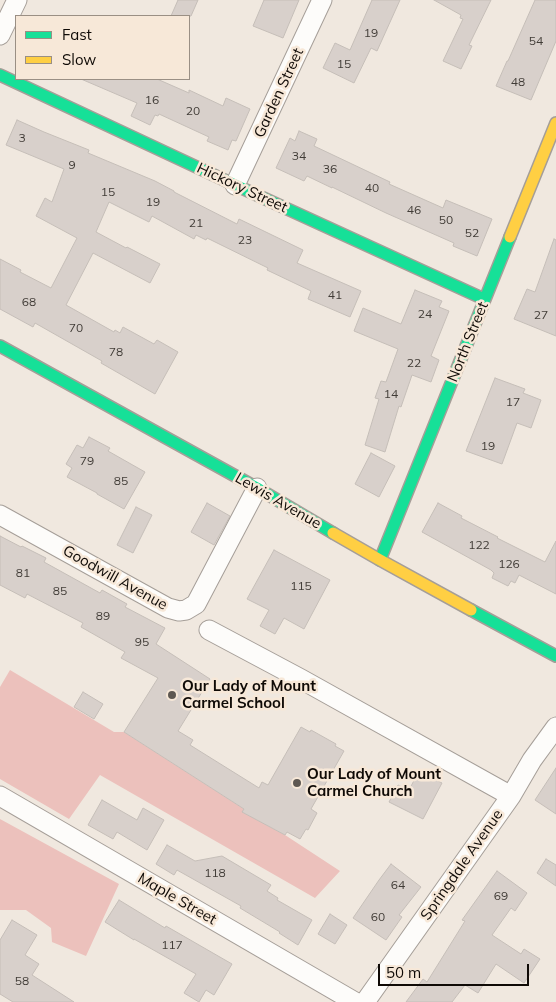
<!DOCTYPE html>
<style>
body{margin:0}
#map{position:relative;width:556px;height:1002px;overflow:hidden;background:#f0e8df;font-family:Mulish,sans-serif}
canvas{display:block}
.legend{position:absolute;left:15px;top:15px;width:175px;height:65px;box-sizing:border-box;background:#f7e8d8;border:1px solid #9a8f84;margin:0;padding:6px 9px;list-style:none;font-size:15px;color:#0f0a06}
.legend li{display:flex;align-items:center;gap:10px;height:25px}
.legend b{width:25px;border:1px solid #9a8f84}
.scale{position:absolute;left:378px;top:964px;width:151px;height:22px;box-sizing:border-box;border:2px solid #0f0a06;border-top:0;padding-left:6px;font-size:15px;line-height:18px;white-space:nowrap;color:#0f0a06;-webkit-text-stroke:4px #f7e8d8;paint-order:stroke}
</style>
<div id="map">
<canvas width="556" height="1002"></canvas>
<ul class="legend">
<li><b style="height:6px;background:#16e098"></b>Fast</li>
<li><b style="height:6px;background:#ffcf43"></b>Slow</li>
</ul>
<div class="scale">50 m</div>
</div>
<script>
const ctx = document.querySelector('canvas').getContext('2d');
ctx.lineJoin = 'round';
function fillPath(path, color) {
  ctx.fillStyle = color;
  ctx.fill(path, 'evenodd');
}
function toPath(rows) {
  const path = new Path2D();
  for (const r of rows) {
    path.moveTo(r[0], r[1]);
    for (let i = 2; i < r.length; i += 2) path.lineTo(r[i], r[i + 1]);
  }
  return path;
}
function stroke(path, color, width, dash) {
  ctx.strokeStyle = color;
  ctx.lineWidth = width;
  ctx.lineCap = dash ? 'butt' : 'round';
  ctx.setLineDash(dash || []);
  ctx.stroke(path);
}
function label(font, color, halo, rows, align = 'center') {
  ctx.font = font + ' Mulish,sans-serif';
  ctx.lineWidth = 5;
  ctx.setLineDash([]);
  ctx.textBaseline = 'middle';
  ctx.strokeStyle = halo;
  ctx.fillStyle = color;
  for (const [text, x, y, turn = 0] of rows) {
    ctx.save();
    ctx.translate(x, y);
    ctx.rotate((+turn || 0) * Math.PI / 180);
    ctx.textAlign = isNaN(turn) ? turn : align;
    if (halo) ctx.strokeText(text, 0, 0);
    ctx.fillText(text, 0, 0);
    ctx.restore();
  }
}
fillPath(toPath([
 [10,670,114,732,124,732,244,809,243,812,285,835,340,871,315,898,100,775,69,819,0,779,0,687],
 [0,819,119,884,86,956,52,942,51,928,26,910,0,910]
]), '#ecc1bc');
const building = toPath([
 [178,0,198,0,191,16,171,16,178,0],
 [264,0,299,0,283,38,253,26,264,0],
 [372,0,400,0,377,51,371,48,354,83,323,68,335,43,350,50,372,0],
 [434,0,491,0,469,45,472,46,461,69,443,61,463,19,460,18,461,15,434,0],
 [535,0,556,0,556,41,531,100,496,86,507,61,508,61,535,0],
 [81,79,157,79,189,93,189,90,223,106,226,98,250,109,236,141,232,140,228,150,207,141,209,137,159,114,158,116,155,115,150,125,131,116,137,103,81,79],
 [17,120,44,132,89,150,88,153,155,181,174,191,174,192,237,224,239,219,303,250,297,263,361,291,350,317,308,299,311,291,267,270,268,268,207,238,206,240,196,235,194,239,152,216,149,222,109,202,96,232,126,248,127,247,160,264,150,283,93,253,66,305,114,332,115,330,120,333,123,327,154,344,157,340,178,352,155,394,101,363,102,361,35,323,33,327,0,309,0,259,21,270,20,272,51,288,77,238,36,216,45,198,52,202,64,169,6,145,17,120],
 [299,131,317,139,314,146,390,182,389,184,443,208,446,200,492,219,477,256,453,246,454,243,386,213,332,187,332,188,307,176,304,181,276,168,290,138,295,141,299,131],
 [554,239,556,240,556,336,514,319,527,289,535,292,554,239],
 [415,290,442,301,439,307,449,311,431,356,439,360,431,382,412,375,401,407,399,406,385,452,365,445,379,399,375,398,381,381,386,382,398,349,354,331,363,308,401,324,415,290],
 [495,378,525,389,523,393,541,400,531,428,517,423,502,464,466,451,495,378],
 [89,437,110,448,108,451,145,472,124,509,97,494,97,493,67,477,72,468,66,464,77,445,83,448,89,437],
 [371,453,395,466,379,497,355,484,371,453],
 [207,503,230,516,214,545,191,532,207,503],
 [438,503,462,516,461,518,498,537,497,538,545,562,556,541,556,594,519,575,515,583,511,581,508,586,492,578,494,573,491,570,422,532,438,503],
 [136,507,152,515,133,553,117,545,136,507],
 [0,536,21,547,22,546,46,558,44,562,100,593,102,590,127,604,125,607,165,628,156,644,210,679,178,731,193,740,190,745,259,788,262,782,268,785,301,727,310,732,311,730,336,744,335,746,344,751,311,809,317,813,308,830,306,829,300,839,287,832,285,835,242,812,244,809,124,732,158,678,121,658,125,652,81,627,83,623,27,594,25,598,0,585,0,536],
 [274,550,330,580,304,629,284,618,275,634,260,626,269,610,247,599,274,550],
 [83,692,103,704,94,719,74,707,83,692],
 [556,768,556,814,535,800,556,768],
 [419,771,442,783,423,819,389,802,398,785,409,790,419,771],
 [102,800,137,820,143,808,164,820,147,850,117,832,113,839,88,825,102,800],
 [167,845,195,861,222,856,271,885,267,891,278,898,277,900,312,920,298,945,279,933,280,932,240,908,241,906,177,870,174,875,156,864,167,845],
 [546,859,556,865,556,886,537,873,546,859],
 [391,864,421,887,399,915,402,917,386,940,353,918,379,880,391,864],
 [497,871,527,893,515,911,511,908,492,935,521,954,524,949,540,959,524,983,496,964,478,993,465,985,452,1002,406,1002,423,979,427,982,465,921,462,920,497,871],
 [119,900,165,928,166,926,232,964,214,995,206,990,199,1002,184,993,196,974,134,939,134,940,105,922,119,900],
 [330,914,347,925,335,944,318,934,330,914],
 [12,920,37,935,25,955,39,964,32,975,74,1002,13,1002,0,994,0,940,12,920]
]);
fillPath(building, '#d8d0cb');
stroke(building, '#c5beb8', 1);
const street = toPath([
 [0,35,17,0],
 [235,185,322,0],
 [0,515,168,608,179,611,186,610,196,604,257,488],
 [209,630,301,679,511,796],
 [0,796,355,1002],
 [365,1002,511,796,532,760,556,727]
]);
const fast = toPath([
 [0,75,235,185,484,299],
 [0,346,257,488,333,533],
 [380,560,510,237],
 [471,610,556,656]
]);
const slow = toPath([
 [510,237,556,123],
 [333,533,380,560,471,610]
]);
stroke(street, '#a59e98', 21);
stroke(fast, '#a59e98', 14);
stroke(slow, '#a59e98', 14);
stroke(street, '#fdfcfa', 19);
stroke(fast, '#16e098', 11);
stroke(slow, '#ffcf43', 11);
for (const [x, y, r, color] of [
 [172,695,5,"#5e5852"],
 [297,783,5,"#5e5852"]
]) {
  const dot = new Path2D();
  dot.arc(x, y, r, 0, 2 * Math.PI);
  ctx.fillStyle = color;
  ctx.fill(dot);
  stroke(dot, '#f7e8d8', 2);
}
label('12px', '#413c37', null, [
 ["19",371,33],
 ["54",536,41],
 ["15",344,64],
 ["48",518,82],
 ["16",152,100],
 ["20",193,111],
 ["3",22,138],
 ["34",299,156],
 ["9",72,165],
 ["36",330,169],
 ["40",372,188],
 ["15",108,192],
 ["19",153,202],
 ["46",414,210],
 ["50",446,220],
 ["21",196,223],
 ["52",472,233],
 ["23",245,240],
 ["41",335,295],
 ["68",29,302],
 ["24",425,314],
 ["27",541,315],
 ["70",76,328],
 ["78",116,352],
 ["22",414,363],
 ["14",391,394],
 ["17",513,402],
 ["19",488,446],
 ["79",87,461],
 ["85",121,481],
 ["122",479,545],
 ["126",509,564],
 ["81",23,573],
 ["115",301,586],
 ["85",60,591],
 ["89",103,616],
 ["95",142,642],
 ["118",215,873],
 ["64",398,885],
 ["69",501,896],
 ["60",378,917],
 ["117",172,945],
 ["58",22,981]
]);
label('15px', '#0f0a06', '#f7e8d8', [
 ["Garden Street",279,93,-65],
 ["Hickory Street",242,188,25],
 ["North Street",468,342,-68],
 ["Lewis Avenue",278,501,30],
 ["Goodwill Avenue",115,578,29],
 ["Springdale Avenue",462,865,-55],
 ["Maple Street",177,899,30]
]);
label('bold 15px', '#0f0a06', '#f7e8d8', [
 ["Our Lady of Mount",182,686],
 ["Carmel School",182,703],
 ["Our Lady of Mount",307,774],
 ["Carmel Church",307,791]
], 'left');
</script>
